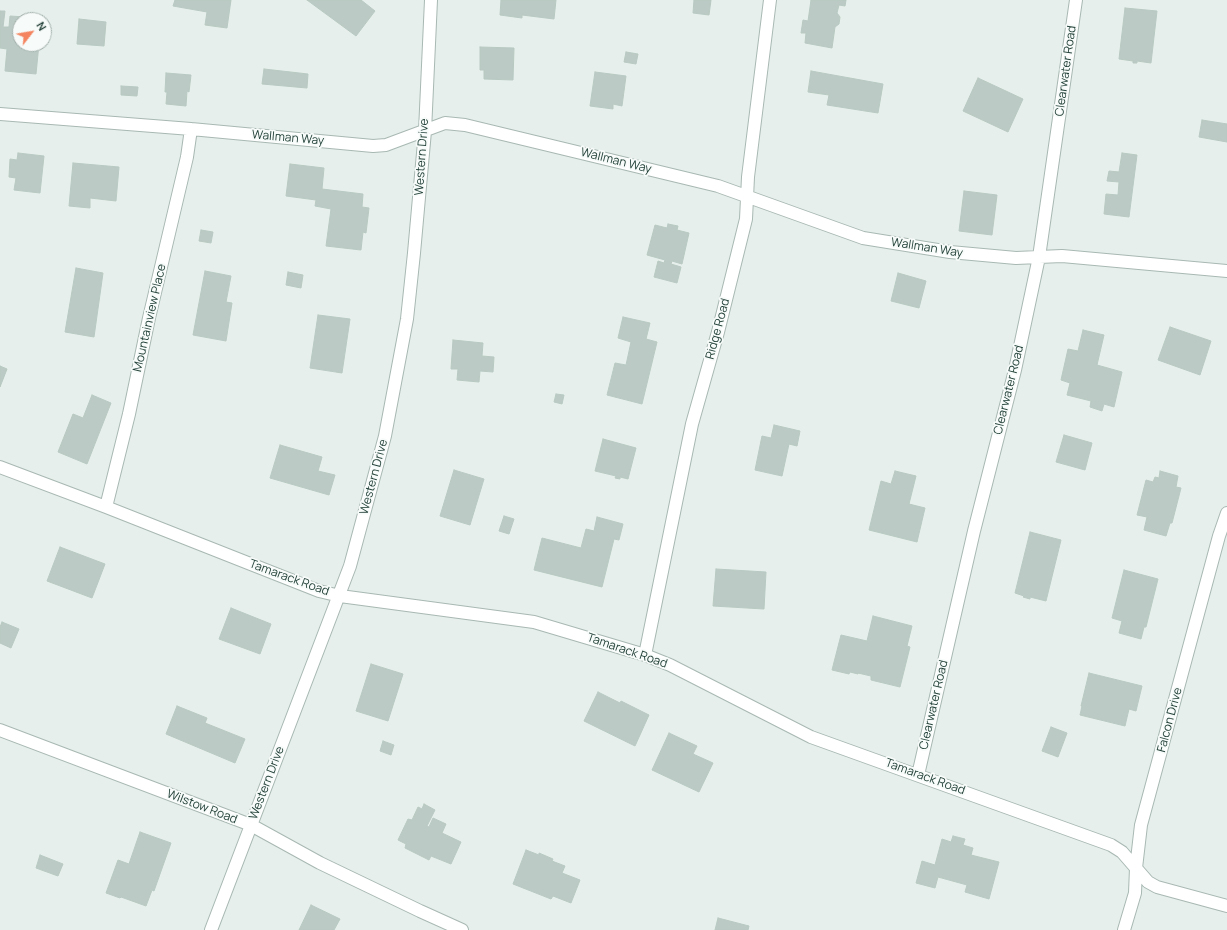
<!DOCTYPE html>
<style>
body{margin:0}
#map{position:relative;width:1227px;height:930px;overflow:hidden;background:#e6efeb;font-family:Manrope,sans-serif}
canvas{display:block}
.north{position:absolute;left:12px;top:12px;width:40px;height:40px;box-sizing:border-box;background:#f7fbf9;border:1px solid #a3b1ad;border-radius:50%;rotate:59deg;font-size:11px;font-weight:700;line-height:16px;text-align:center;color:#24423a}
.north::after{content:'';display:block;margin:auto;width:14px;height:18px;background:#f4845f;clip-path:polygon(50% 0,100% 100%,50% 72%,0 100%)}
</style>
<div id="map">
<canvas width="1227" height="930"></canvas>
<div class="north">N</div>
</div>
<script>
const ctx = document.querySelector('canvas').getContext('2d');
ctx.lineJoin = 'round';
function fillPath(path, color) {
  ctx.fillStyle = color;
  ctx.fill(path, 'evenodd');
}
function toPath(rows) {
  const path = new Path2D();
  for (const r of rows) {
    path.moveTo(r[0], r[1]);
    for (let i = 2; i < r.length; i += 2) path.lineTo(r[i], r[i + 1]);
  }
  return path;
}
function stroke(path, color, width, dash) {
  ctx.strokeStyle = color;
  ctx.lineWidth = width;
  ctx.lineCap = dash ? 'butt' : 'round';
  ctx.setLineDash(dash || []);
  ctx.stroke(path);
}
function label(font, color, halo, rows, align = 'center') {
  ctx.font = font + ' Manrope,sans-serif';
  ctx.lineWidth = 3.5;
  ctx.setLineDash([]);
  ctx.textBaseline = 'middle';
  ctx.strokeStyle = halo;
  ctx.fillStyle = color;
  for (const [text, x, y, turn = 0] of rows) {
    ctx.save();
    ctx.translate(x, y);
    ctx.rotate((+turn || 0) * Math.PI / 180);
    ctx.textAlign = isNaN(turn) ? turn : align;
    if (halo) ctx.strokeText(text, 0, 0);
    ctx.fillText(text, 0, 0);
    ctx.restore();
  }
}
const building = toPath([
 [175,0,231,0,227,28,205,25,207,12,173,6,175,0],
 [307,0,361,0,375,11,356,36,307,0],
 [501,0,556,0,554,19,522,15,522,18,500,15,501,0],
 [694,0,711,0,709,15,693,13,694,0],
 [811,0,846,0,845,6,839,5,837,13,840,17,839,24,835,27,832,48,805,43,806,33,801,33,803,20,808,21,811,0],
 [1125,8,1157,11,1151,63,1137,61,1137,63,1133,63,1133,61,1119,59,1125,8],
 [0,11,5,11,3,27,9,27,10,16,41,18,41,20,20,20,20,44,39,44,36,74,5,71,7,49,0,48,0,11],
 [79,19,106,22,104,46,77,44,79,19],
 [480,47,514,48,513,80,484,79,484,70,480,70,480,47],
 [626,52,638,54,636,64,624,62,626,52],
 [264,69,308,74,307,88,262,84,264,69],
 [811,71,883,84,878,113,827,105,829,95,808,92,811,71],
 [595,72,626,76,622,106,613,104,613,109,590,106,595,72],
 [166,73,191,75,189,92,187,91,186,106,166,104,167,92,165,92,166,73],
 [978,78,1023,99,1008,132,963,111,978,78],
 [121,86,138,87,137,96,121,95,121,86],
 [1202,120,1227,124,1227,142,1199,137,1202,120],
 [18,153,44,156,40,193,14,190,16,178,9,177,10,159,17,160,18,153],
 [1122,153,1137,155,1129,217,1104,214,1106,194,1118,195,1119,182,1107,181,1109,171,1119,172,1122,153],
 [73,163,119,167,116,201,90,198,90,208,69,206,73,163],
 [290,164,324,168,322,189,363,194,362,207,369,208,366,233,363,232,361,250,326,246,331,209,315,206,316,200,286,196,290,164],
 [964,191,997,195,992,235,959,231,964,191],
 [668,224,678,226,677,230,689,233,682,264,672,261,671,264,681,267,677,283,654,277,658,261,664,263,665,260,647,255,655,225,667,228,668,224],
 [201,230,213,232,211,243,199,241,201,230],
 [76,268,103,273,94,337,65,332,76,268],
 [205,271,231,276,226,302,232,303,226,341,193,335,205,271],
 [288,272,303,275,301,288,286,285,288,272],
 [898,273,926,281,919,308,891,301,898,273],
 [318,315,350,319,342,373,310,368,318,315],
 [623,317,650,323,646,339,657,342,642,404,607,395,615,363,626,365,631,342,618,338,623,317],
 [1170,327,1211,341,1200,375,1158,360,1170,327],
 [1083,330,1104,335,1097,365,1122,372,1114,407,1104,404,1102,411,1090,407,1091,401,1067,395,1070,383,1061,380,1068,349,1078,351,1083,330],
 [453,340,483,343,482,356,494,357,493,372,480,371,479,382,457,380,458,369,451,369,453,340],
 [0,366,7,369,0,387,0,366],
 [556,394,564,395,562,404,554,402,556,394],
 [92,395,111,403,87,464,58,452,73,414,83,418,92,395],
 [774,425,800,431,797,446,789,444,782,476,755,470,762,436,771,438,774,425],
 [1064,435,1092,443,1085,470,1056,462,1064,435],
 [603,439,636,448,628,479,620,477,620,479,615,478,616,476,595,471,603,439],
 [280,445,322,457,318,471,335,475,329,495,270,478,280,445],
 [454,470,484,479,470,525,440,516,454,470],
 [895,471,916,476,909,504,925,508,917,542,869,530,881,481,891,484,895,471],
 [1160,471,1178,476,1176,487,1181,488,1172,523,1170,523,1166,536,1144,530,1147,517,1137,515,1146,480,1153,482,1155,477,1159,478,1160,471],
 [504,516,514,519,509,534,499,531,504,516],
 [597,517,623,524,619,540,614,539,602,587,534,570,542,538,581,548,586,529,594,531,597,517],
 [1030,532,1061,540,1046,601,1030,597,1030,599,1023,597,1024,596,1015,593,1030,532],
 [60,547,105,564,92,598,47,581,60,547],
 [716,569,766,572,764,609,713,606,716,569],
 [1124,570,1158,579,1146,627,1144,627,1141,639,1119,633,1122,621,1112,618,1124,570],
 [231,608,271,624,260,654,219,639,231,608],
 [873,616,912,626,907,646,910,647,900,687,871,680,871,676,858,673,858,674,850,672,849,674,832,670,841,635,867,641,873,616],
 [2,622,19,629,11,648,0,643,0,627,2,622],
 [371,664,403,674,388,721,356,711,371,664],
 [1089,673,1142,686,1136,711,1129,709,1125,726,1080,715,1082,706,1081,706,1089,673],
 [598,692,620,703,621,701,649,715,635,746,584,721,598,692],
 [177,706,207,718,205,723,245,739,235,763,166,734,177,706],
 [1051,727,1067,733,1058,757,1042,751,1051,727],
 [669,733,697,746,693,754,713,763,699,792,652,770,669,733],
 [383,741,394,745,391,755,380,751,383,741],
 [424,804,435,810,427,826,429,827,433,818,446,824,442,833,461,842,451,864,431,856,429,860,405,848,406,844,398,840,408,819,412,820,418,807,422,809,424,804],
 [140,832,171,843,154,891,152,890,146,906,121,897,120,898,106,893,118,860,129,864,140,832],
 [953,836,965,839,963,845,973,848,971,855,999,862,989,899,965,892,967,885,938,877,935,888,916,883,922,861,935,865,942,839,951,842,953,836],
 [526,850,539,855,539,853,553,859,552,861,565,866,562,873,580,880,571,903,553,896,551,899,513,884,526,850],
 [40,855,63,864,58,876,36,868,40,855],
 [311,905,340,919,334,930,299,930,311,905],
 [718,918,749,926,748,930,715,930,718,918]
]);
fillPath(building, '#bbcac4');
stroke(building, '#b8c9c2', 1);
const minor = toPath([
 [0,114,191,129,373,146,386,145,394,142,445,123,465,125,718,186,863,238,950,252,1016,258,1062,256,1227,271],
 [0,467,106,507,319,591,340,596,534,622,645,655,670,665,811,737,1111,845,1122,852,1148,882,1157,887,1227,906],
 [106,507,129,414,149,318,187,157,191,129],
 [645,655,692,424,718,332,746,219,748,177,770,0],
 [0,730,251,825,320,863,420,911,462,930],
 [918,775,974,531,1015,370,1039,257,1076,0],
 [211,930,350,566,385,436,407,319,414,253,425,131,431,0],
 [1124,930,1135,893,1136,868,1141,825,1219,536,1227,513]
]);
stroke(minor, '#a8b8b2', 14);
stroke(minor, '#fff', 12);
label('12px', '#24423a', '#f7fbf9', [
 ["Clearwater Road",1066,71,-82],
 ["Wallman Way",288,138,5],
 ["Western Drive",422,157,-86],
 ["Wallman Way",616,161,14],
 ["Wallman Way",927,248,9],
 ["Mountainview Place",150,318,-77],
 ["Ridge Road",718,329,-75],
 ["Clearwater Road",1009,390,-76],
 ["Western Drive",374,477,-75],
 ["Tamarack Road",289,578,20],
 ["Tamarack Road",627,651,19],
 ["Clearwater Road",934,705,-77],
 ["Falcon Drive",1170,720,-75],
 ["Tamarack Road",925,777,20],
 ["Western Drive",267,783,-69],
 ["Wilstow Road",202,807,21]
]);
</script>
